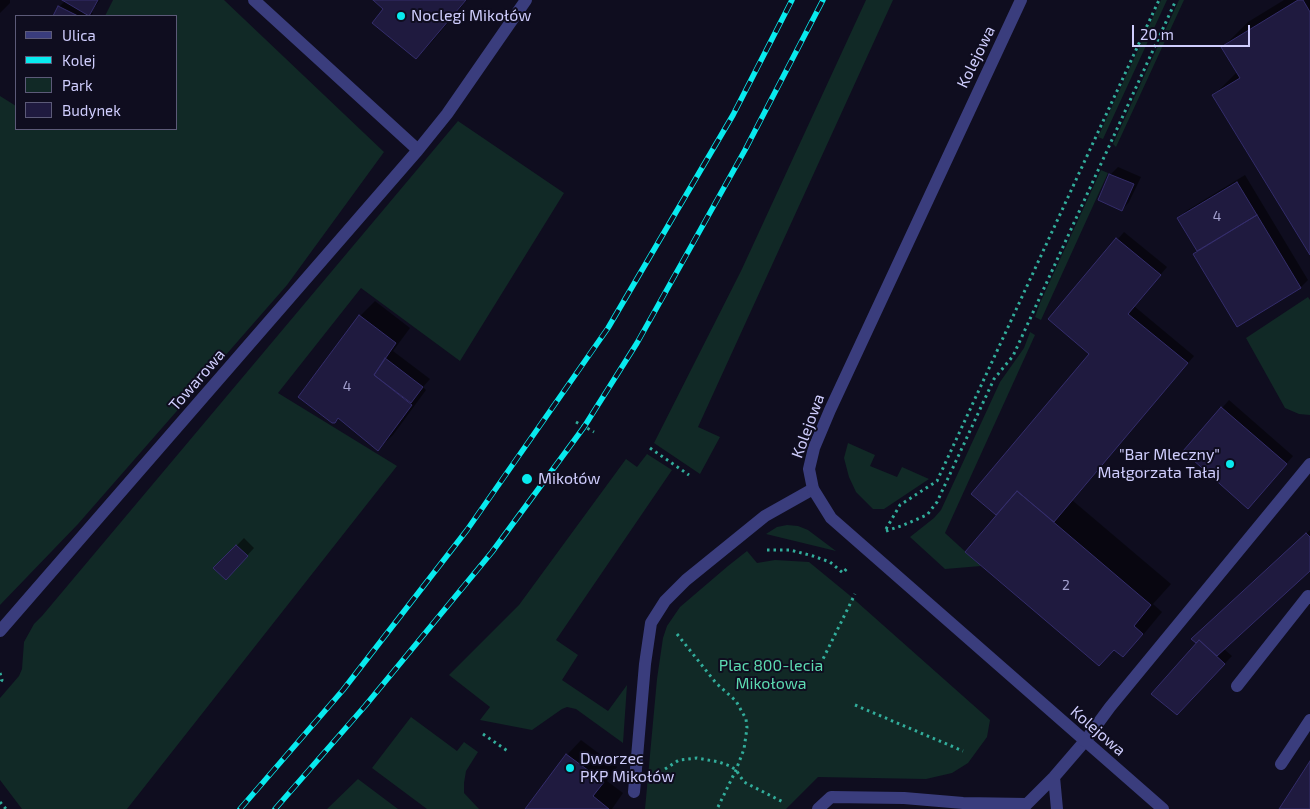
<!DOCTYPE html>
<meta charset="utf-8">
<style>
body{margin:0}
#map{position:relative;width:1310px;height:809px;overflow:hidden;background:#0f0d1f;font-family:"Exo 2",sans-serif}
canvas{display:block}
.legend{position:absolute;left:15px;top:15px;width:162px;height:115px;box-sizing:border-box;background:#0f0d1f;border:1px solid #5c5a78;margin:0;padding:6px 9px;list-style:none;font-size:15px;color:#cfcdfd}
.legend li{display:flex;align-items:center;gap:10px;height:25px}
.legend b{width:25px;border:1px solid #5c5a78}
.scale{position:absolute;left:1132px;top:25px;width:118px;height:22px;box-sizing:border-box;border:2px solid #cfcdfd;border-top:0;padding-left:6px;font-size:15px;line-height:18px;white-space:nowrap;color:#cfcdfd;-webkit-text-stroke:4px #0f0d1f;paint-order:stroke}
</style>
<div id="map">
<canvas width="1310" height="809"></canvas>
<ul class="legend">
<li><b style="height:6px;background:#3a3d7d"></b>Ulica</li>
<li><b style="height:6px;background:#08eaee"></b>Kolej</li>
<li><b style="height:14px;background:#112926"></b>Park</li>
<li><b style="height:14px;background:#1f1a3f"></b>Budynek</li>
</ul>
<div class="scale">20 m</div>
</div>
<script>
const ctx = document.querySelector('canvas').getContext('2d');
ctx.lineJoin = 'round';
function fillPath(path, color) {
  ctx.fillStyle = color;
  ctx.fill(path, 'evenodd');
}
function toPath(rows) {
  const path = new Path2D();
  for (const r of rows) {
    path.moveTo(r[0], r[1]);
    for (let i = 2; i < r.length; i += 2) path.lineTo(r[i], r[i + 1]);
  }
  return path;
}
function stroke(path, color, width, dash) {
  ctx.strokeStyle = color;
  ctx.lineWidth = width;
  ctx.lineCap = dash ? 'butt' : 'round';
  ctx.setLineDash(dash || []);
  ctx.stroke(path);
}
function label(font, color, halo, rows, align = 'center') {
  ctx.font = font + ' "Exo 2",sans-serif';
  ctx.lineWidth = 4;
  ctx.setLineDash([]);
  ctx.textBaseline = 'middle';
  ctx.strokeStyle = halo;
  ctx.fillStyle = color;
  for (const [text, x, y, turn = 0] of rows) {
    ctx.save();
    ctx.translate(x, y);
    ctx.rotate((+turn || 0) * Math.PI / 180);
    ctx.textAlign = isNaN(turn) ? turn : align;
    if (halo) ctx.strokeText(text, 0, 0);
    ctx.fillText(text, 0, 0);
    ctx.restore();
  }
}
fillPath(toPath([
 [113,0,224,0,384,152,287,285,78,524,0,605,0,96,16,106,16,129,176,129,176,16,105,16],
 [866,0,893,0,698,427,720,437,700,474,654,443,741,271],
 [1161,0,1167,0,1103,139,1098,137],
 [1179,0,1184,0,1116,147,1113,144],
 [458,121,564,193,460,361,361,288,278,393,397,466,127,809,22,809,0,780,0,698,19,676,22,669,24,642,34,624,42,616],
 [1101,170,1108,173,1041,320,1035,317,1040,303],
 [1308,297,1310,300,1310,415,1299,414,1285,408,1246,338],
 [1030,332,1035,335,945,533,981,566,945,569,910,537,934,518,941,510,1000,382,1024,348],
 [848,443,875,455,870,466,897,477,902,467,929,479,884,509,873,509,856,492,849,477,844,458],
 [647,454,672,470,556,640,578,655,562,680,608,711,627,685,623,743,576,709,567,707,562,709,532,730,480,720,490,707,449,675,519,605,626,459,637,467],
 [787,525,798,526,808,530,836,551,766,534,777,527],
 [747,551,757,563,775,560,809,562,848,594,990,720,987,737,968,763,952,773,926,779,818,777,786,809,645,809,657,679,663,638,667,626,680,607,728,566],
 [411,717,457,751,464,742,478,752,466,771,464,783,464,793,479,809,427,809,372,768],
 [358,779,398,809,327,809]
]), '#112926');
fillPath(toPath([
 [0,0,10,0,10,3,0,13],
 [63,0,100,0,91,12,93,13,91,16,54,16,59,7,65,1],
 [375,0,467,0,431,43,416,58,385,9],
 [1284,0,1310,0,1310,253,1213,96,1237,72,1223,47,1248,22],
 [1118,167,1141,177,1129,202,1122,210,1099,199,1110,175],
 [1245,175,1308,280,1301,287,1195,254,1198,250,1179,218,1186,211],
 [1124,232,1167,267,1134,306,1194,356,1072,500,1171,584,1153,604,1162,612,1143,635,1123,655,1003,506,1091,354,1049,319],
 [375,301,410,328,393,351,430,379,423,387,426,390,393,435,378,449,339,417,300,397,360,316],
 [1229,400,1293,456,1255,500,1185,451],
 [1310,530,1310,569,1224,649,1232,656,1184,706,1198,643,1193,639],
 [244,538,254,548,233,571,215,568],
 [581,740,617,767,607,781,623,793,612,809,526,809,567,755]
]), '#0007');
const building = toPath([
 [62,0,98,0,89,16,62,0],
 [373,0,466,0,416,59,372,23,383,9,373,0],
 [1298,0,1303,0,1310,12,1310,255,1212,95,1240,78,1221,47,1298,0],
 [58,6,78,16,53,16,58,6],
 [1109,174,1134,184,1122,211,1098,200,1109,174],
 [1237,182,1257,215,1197,251,1177,218,1237,182],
 [1257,215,1301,288,1237,327,1193,254,1257,215],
 [1116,238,1161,275,1128,314,1188,363,1054,522,1017,491,996,515,971,494,1089,354,1048,319,1116,238],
 [359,315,396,343,374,375,412,405,378,451,338,418,335,423,332,423,298,397,359,315],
 [385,358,423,387,411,403,374,375,385,358],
 [1221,407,1287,464,1248,509,1183,451,1221,407],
 [1017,491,1151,605,1134,626,1143,634,1123,657,1114,650,1099,666,965,552,1017,491],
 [1306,533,1310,537,1310,571,1217,656,1199,640,1196,643,1191,639,1306,533],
 [236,545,248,556,226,580,213,568,236,545],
 [1199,640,1225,664,1177,715,1151,694,1199,640],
 [566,754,604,782,593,796,609,809,525,809,566,754],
 [1310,761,1310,809,1279,809,1310,761]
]);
fillPath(building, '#1f1a3f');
stroke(building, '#342d6b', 1);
stroke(toPath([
 [576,422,594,432],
 [650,448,689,475],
 [886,529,900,505,937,481,1159,0],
 [886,531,901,526,927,515,937,502,994,379,1013,356,1176,0],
 [767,550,790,550,813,556,830,562,843,573,848,567],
 [677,634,716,683,736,701,746,719,747,728,744,749,736,770,717,809],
 [820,671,821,663,855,594],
 [0,673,2,680,0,683],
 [855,705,963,751],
 [483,734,509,752],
 [665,769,679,760,697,758,719,762,730,766,736,770,744,782,783,802],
 [0,802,6,809]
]), '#32ad9b', 3, [2.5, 4]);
stroke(toPath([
 [1237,686,1308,596,1310,598],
 [1281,764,1310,720],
 [1054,777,1057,809],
 [634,792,645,664,651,623,665,601,686,580,765,516,813,489],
 [818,809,831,797,904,798,963,803,1027,804],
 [1022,809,1054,777,1085,741,1110,707,1310,464]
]), '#3a3d7d', 12);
stroke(toPath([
 [1021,0,830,410,814,448,809,469,813,489,831,518,1163,809],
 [418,150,447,114,526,0],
 [0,631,418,150,254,0]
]), '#3a3d7d', 12);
const rail = toPath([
 [240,809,343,690,467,530,608,328,733,115,792,0],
 [275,809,365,706,492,552,584,427,637,343,745,150,823,0]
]);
stroke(rail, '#08eaee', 5.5);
stroke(rail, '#0f0d1f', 4, [11]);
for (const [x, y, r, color] of [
 [401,16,5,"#08eaee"],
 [1230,464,5,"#08eaee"],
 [527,479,6,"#08eaee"],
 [570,768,5,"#08eaee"]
]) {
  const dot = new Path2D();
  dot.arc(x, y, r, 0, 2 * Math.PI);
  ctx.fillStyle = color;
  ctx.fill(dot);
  stroke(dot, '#0f0d1f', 2);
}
label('14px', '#a3a0ce', null, [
 ["4",1217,216],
 ["4",347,386],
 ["2",1066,585]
]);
label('16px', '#cfcdfd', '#0f0d1f', [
 ["Noclegi Mikołów",411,16],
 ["\"Bar Mleczny\"",1220,455,"right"],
 ["Małgorzata Tałaj",1220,473,"right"],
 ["Mikołów",538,479],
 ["Dworzec",580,759],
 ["PKP Mikołów",580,777]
], 'left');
label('16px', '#cfcdfd', '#0f0d1f', [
 ["Kolejowa",976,57,-64],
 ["Towarowa",197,380,-49],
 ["Kolejowa",808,426,-70],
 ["Kolejowa",1098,731,41]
]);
label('16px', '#5cdab1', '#0f0d1f', [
 ["Plac 800-lecia",771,666],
 ["Mikołowa",771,684]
]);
</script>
